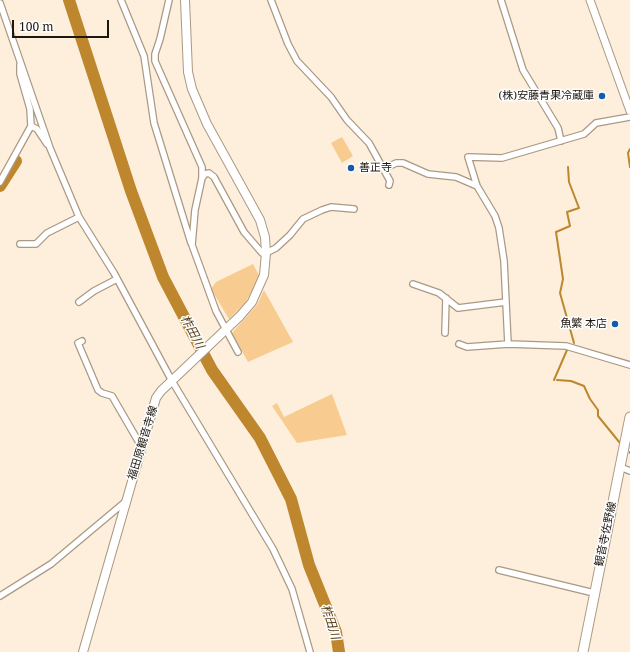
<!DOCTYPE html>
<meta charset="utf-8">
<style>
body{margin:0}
#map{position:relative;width:630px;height:652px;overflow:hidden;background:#fdefdc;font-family:"Noto Serif",serif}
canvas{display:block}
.scale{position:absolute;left:12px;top:20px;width:97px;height:18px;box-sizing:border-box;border:2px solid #1d170f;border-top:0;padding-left:5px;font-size:12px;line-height:14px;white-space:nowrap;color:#1d170f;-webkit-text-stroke:3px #fefefe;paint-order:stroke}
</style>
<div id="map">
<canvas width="630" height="652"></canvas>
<div class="scale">100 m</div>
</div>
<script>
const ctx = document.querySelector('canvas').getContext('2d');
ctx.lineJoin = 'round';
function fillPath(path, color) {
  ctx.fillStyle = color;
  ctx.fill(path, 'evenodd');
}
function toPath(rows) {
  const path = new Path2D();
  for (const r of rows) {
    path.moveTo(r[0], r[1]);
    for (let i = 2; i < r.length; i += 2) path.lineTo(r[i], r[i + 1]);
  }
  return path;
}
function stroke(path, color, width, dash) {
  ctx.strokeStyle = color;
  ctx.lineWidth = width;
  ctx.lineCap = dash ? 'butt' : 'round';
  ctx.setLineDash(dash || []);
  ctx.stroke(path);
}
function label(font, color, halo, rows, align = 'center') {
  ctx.font = font + ' "Noto Serif","Noto Sans JP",serif';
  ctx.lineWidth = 3;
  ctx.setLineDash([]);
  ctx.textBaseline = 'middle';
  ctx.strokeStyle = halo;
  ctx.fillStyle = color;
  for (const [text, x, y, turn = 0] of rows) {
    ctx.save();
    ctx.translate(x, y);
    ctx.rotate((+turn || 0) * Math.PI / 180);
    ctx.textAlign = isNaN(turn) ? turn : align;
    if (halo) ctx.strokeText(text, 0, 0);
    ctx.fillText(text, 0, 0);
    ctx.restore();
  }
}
fillPath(toPath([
 [342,137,353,156,342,163,331,143],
 [253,264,259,275,252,291,245,303,229,319,211,289,216,282],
 [264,290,293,342,248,362,232,333,257,305],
 [332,394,347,435,297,443,272,406,277,403,284,417]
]), '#f8cc90');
stroke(toPath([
 [630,149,628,153,630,167],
 [568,167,569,182,579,208,567,212,570,226,556,232,563,279,560,293,574,343],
 [554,380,567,350],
 [557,380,571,381,584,386,590,399,598,410,598,416,620,443],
 [630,452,630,453]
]), '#be872d', 2);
stroke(toPath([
 [69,0,131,191,163,277,212,370,260,438,291,499,309,565,336,632,339,652],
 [0,186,16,161]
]), '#be872d', 12);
const minor = toPath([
 [121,0,144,56,154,123,191,243],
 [169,0,160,39,155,54,155,61,202,167,202,178,195,210,192,245,216,311,238,352],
 [271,0,288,44,297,61,331,97,347,120,369,143,390,181,389,185],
 [501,0,523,70,558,128,561,141],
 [0,3,50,148,79,217,114,273,172,381,273,549,292,589,310,652],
 [31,126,37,129,47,144],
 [384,169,396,163,403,163,428,174,456,177,477,186],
 [202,178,205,174,209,173,214,177,244,232,262,253,266,253,276,248,290,235,303,219,322,210,331,207,354,209],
 [0,182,31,126,30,109,20,74,20,65],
 [20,244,36,244,47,233,79,217],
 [413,284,439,293,458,308,506,302],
 [79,302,94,291,117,279],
 [445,333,446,298],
 [82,341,78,343,98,390,102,393,112,396,141,446],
 [459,344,467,347,508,344,566,346,630,365],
 [508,344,504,261,499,228,495,216,477,186,468,157,502,158,584,134,596,123,630,117],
 [620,467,630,471],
 [499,570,594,593],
 [0,596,51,564,125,502]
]);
const tertiary = toPath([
 [590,0,630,111]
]);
const secondary = toPath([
 [83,652,156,398,161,391,240,316,252,302,264,275,266,253,265,237,260,220,207,124,192,89,188,72,185,0]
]);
const primary = toPath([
 [583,652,630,417]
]);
stroke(minor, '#aa9984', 8);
stroke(tertiary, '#aa9984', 9);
stroke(secondary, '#aa9984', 10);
stroke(primary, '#aa9984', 11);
stroke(minor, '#fff', 5.5);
stroke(tertiary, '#fff', 7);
stroke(secondary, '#fff', 8);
stroke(primary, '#fff', 9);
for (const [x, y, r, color] of [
 [602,96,4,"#135baa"],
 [351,168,4,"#135baa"],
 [615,324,4,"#135baa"]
]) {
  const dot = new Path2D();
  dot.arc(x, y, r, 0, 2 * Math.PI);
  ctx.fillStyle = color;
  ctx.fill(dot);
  stroke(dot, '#fefefe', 1.5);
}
label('11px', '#1d170f', '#fefefe', [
 ["(株)安藤青果冷蔵庫",594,96],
 ["善正寺",359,168,"left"],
 ["魚繁 本店",607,324]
], 'right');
label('11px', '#1d170f', '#fefefe', [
 ["福田原観音寺線",143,443,-73],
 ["観音寺佐野線",606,534,-78]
]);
label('italic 12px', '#58401c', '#fefefe', [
 ["柞田川",192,332,62],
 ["柞田川",330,622,72]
]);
</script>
